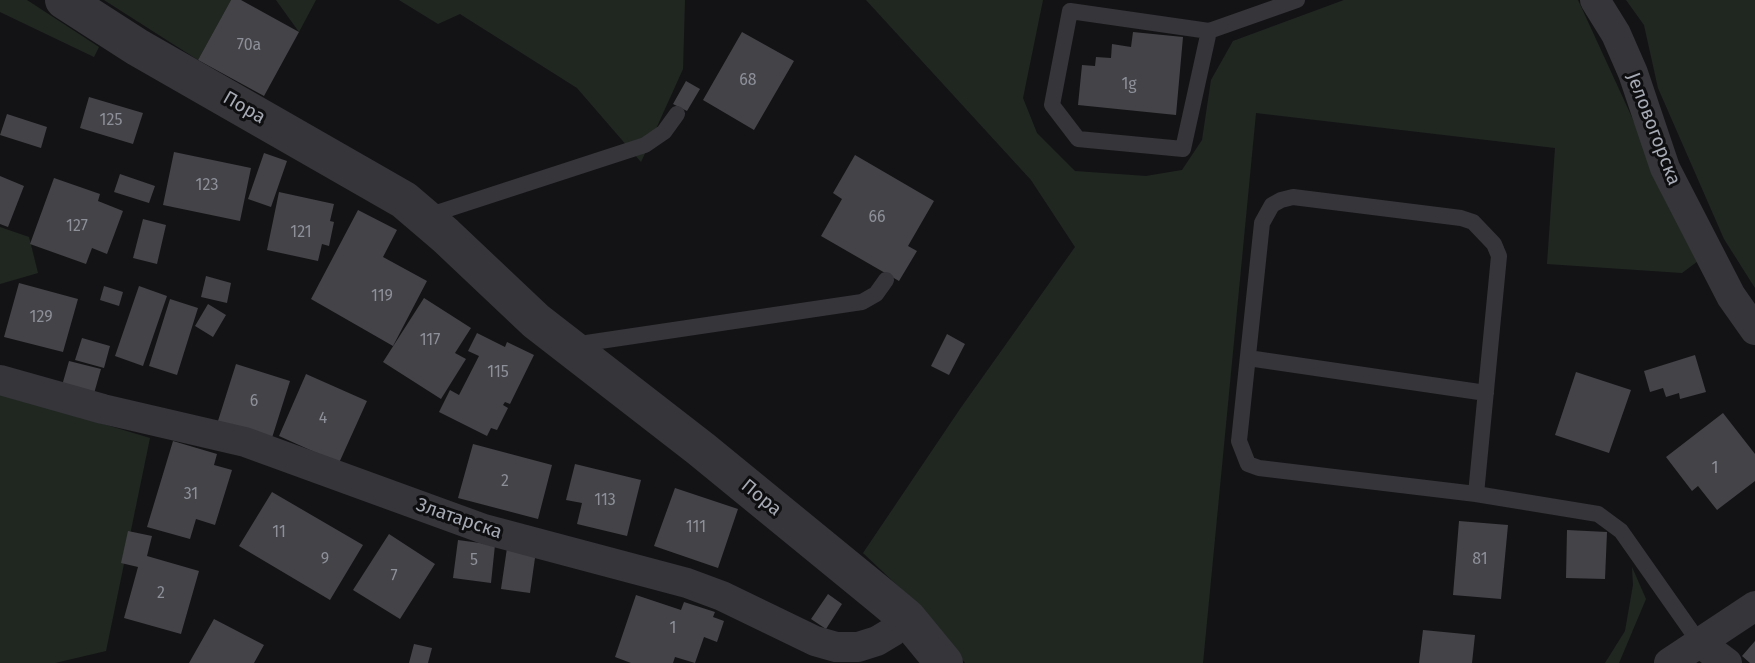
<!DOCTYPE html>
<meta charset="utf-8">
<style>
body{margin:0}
canvas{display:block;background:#131315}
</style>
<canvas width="1755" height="663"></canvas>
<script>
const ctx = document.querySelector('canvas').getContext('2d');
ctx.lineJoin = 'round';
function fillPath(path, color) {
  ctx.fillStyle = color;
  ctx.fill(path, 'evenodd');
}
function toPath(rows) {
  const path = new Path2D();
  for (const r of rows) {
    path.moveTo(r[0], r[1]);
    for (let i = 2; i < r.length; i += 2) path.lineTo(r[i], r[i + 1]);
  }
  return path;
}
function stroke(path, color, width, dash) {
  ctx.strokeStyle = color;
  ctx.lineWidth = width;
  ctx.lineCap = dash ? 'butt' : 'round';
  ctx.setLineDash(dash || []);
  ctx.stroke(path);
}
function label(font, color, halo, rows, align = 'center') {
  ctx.font = font + ' "Fira Sans",sans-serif';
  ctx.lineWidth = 6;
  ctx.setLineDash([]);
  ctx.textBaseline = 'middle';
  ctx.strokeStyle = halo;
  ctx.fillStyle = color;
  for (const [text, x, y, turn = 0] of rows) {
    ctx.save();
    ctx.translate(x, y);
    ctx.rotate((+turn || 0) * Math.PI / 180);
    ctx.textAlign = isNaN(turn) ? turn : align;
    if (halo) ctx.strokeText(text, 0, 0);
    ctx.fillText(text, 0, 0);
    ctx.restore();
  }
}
fillPath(toPath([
 [0,0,27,0,99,47,94,57,0,12],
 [104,0,231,0,198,60],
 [276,0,316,0,299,32],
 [399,0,685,0,683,69,641,162,577,88,460,14,438,24],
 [866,0,1043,0,1023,98,1037,133,1075,171,1146,176,1182,170,1202,140,1211,80,1233,41,1344,0,1578,0,1698,261,1682,273,1547,264,1555,148,1256,113,1203,663,965,663,916,603,863,553,960,409,1075,247,1031,180],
 [1626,0,1755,0,1755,288,1724,239,1658,88,1644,25],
 [0,227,29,237,38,273,0,284],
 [0,393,150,438,106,651,55,663,0,663],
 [1632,567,1646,599,1619,663,1605,663,1625,631,1633,585]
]), '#202721');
fillPath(toPath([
 [231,0,241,0,299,32,264,96,198,60],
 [742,32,794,61,754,130,703,100],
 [1133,32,1183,37,1176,115,1078,105,1082,65,1095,66,1096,57,1111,58,1112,44,1131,47],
 [686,81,700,89,687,111,673,104],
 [89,97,143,113,133,144,80,128],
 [7,114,47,127,41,148,0,135],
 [174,152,251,168,240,221,163,205],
 [264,153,287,161,271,207,248,199],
 [855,155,934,201,908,246,917,251,899,281,821,236,842,199,833,193],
 [120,174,155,186,149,203,114,192],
 [0,176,24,186,8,227,0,224],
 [54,178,100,194,98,201,123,211,107,254,92,248,86,264,30,244],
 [279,192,334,204,330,221,334,222,329,246,322,244,318,261,267,250],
 [358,210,397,230,383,257,427,281,393,346,311,299],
 [143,219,166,225,157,264,133,258],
 [206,276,231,283,227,303,201,297],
 [19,283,78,299,63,352,4,337],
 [104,286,123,292,119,306,100,300],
 [139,286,167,296,143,366,115,356],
 [424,298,471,328,455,353,466,359,441,399,383,362],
 [170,299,198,308,177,375,149,366],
 [208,304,226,315,213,337,195,326],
 [477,333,505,347,507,342,534,355,510,404,505,402,503,405,508,408,497,430,491,428,487,436,439,412,450,390,459,395,479,356,468,351],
 [947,334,965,344,949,375,931,366],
 [82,338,110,346,104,368,75,360],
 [1695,355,1706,392,1680,399,1679,393,1666,397,1663,388,1650,392,1644,371],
 [69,361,101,369,93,397,61,389],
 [236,364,290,381,271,441,217,424],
 [1576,372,1631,390,1609,453,1555,435],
 [306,374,367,401,339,463,279,436],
 [1723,413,1755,454,1755,481,1717,510,1698,486,1692,491,1666,457],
 [173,441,217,454,214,465,232,470,215,525,196,519,190,539,147,527],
 [473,444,552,465,538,519,458,498],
 [575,464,641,480,627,536,577,524,582,503,566,500],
 [675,488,738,509,718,568,654,546],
 [272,492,363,545,330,600,239,546],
 [1459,521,1508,525,1501,599,1453,595],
 [1567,530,1607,532,1605,579,1566,578],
 [128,531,152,536,147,556,199,571,181,634,124,618,138,567,121,563],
 [389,534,435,564,400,619,353,590],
 [458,540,495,545,491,583,453,578],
 [507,548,536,551,530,593,501,589],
 [828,594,842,604,826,629,811,619],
 [636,595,681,610,684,602,715,612,713,617,724,621,717,642,704,637,695,663,675,657,673,663,631,663,615,657],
 [214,619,264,645,254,663,189,663],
 [1423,630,1475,635,1472,663,1419,663],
 [1755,641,1755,663,1750,663,1742,656],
 [414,644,432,648,428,663,409,663]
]), '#434348');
stroke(toPath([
 [1209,31,1183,149,1078,139,1052,105,1070,11,1209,31,1297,0],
 [427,216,645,145,664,132,677,114],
 [573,345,862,302,876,294,886,280],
 [1248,358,1486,393],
 [1476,494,1499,256,1494,244,1473,222,1461,218,1293,197,1281,200,1272,205,1262,223,1239,441,1248,464,1259,468,1476,494,1598,514,1621,531,1699,642]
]), '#35353a', 16);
stroke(toPath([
 [1595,0,1616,34,1633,73,1665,168,1731,296,1755,330],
 [0,380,103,409,245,442,484,529,687,583,722,596,815,641,836,647,858,647,877,641,892,632,907,618],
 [1699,642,1727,663],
 [1669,663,1755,606]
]), '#35353a', 30);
stroke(toPath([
 [64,0,137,47,404,200,445,235,536,321,701,449,877,593,907,618,944,663]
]), '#35353a', 38);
label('16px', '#8d9099', null, [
 ["70a",249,46],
 ["68",748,81],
 ["1g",1129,85],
 ["125",111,121],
 ["123",207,186],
 ["66",877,218],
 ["127",77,227],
 ["121",301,233],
 ["119",382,297],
 ["129",41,318],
 ["117",430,341],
 ["115",498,373],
 ["6",254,402],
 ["4",323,419],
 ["1",1715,469],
 ["2",505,482],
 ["31",191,495],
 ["113",605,501],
 ["111",696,528],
 ["11",279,533],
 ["9",325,560],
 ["81",1480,560],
 ["5",474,561],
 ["7",394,577],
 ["2",161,594],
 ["1",673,629]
]);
label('19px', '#a6aab4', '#0e0e10', [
 ["Пора",244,108,30],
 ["Јеловогорска",1653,129,69],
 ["Пора",761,498,39],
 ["Златарска",459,519,19]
]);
</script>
